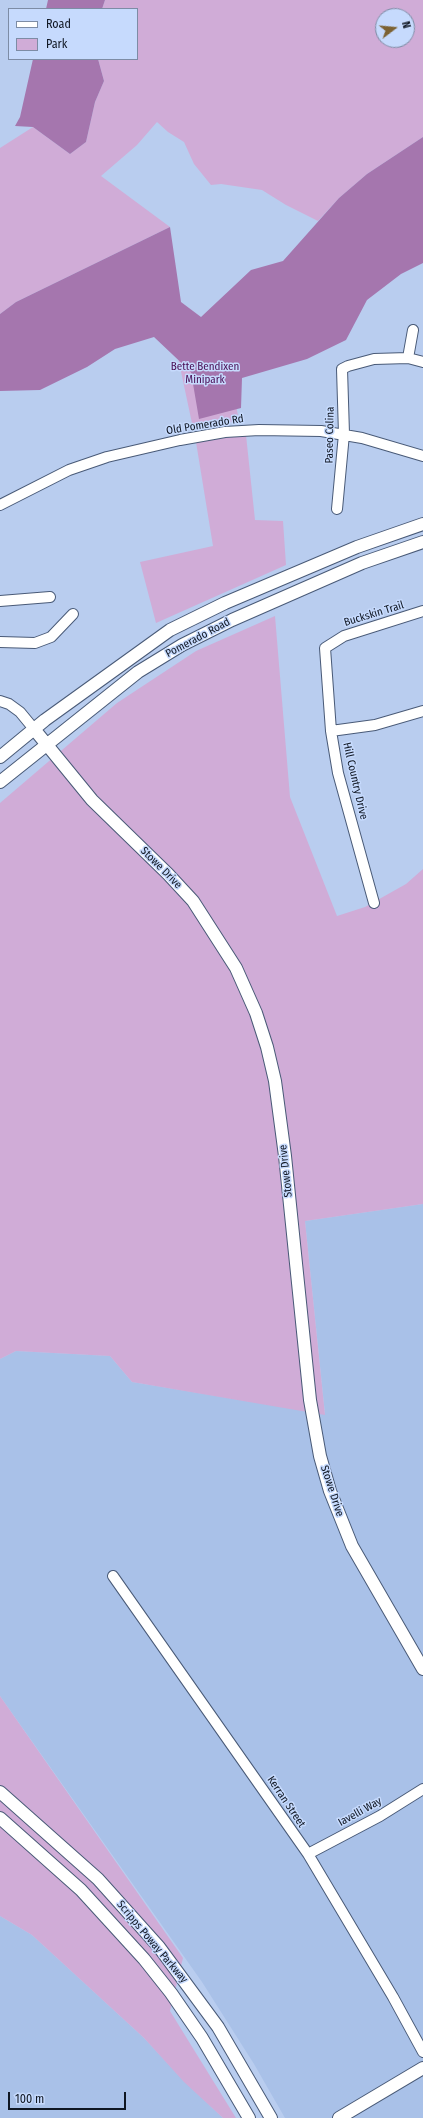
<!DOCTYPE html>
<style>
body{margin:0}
#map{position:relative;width:423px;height:2118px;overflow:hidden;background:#b9cdef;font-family:"Fira Sans Condensed",sans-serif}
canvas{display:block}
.legend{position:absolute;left:8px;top:8px;width:130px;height:52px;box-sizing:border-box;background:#c6dafd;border:1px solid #7d8ca5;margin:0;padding:5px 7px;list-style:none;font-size:12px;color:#0f1622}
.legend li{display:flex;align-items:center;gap:8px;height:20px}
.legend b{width:20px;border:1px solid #7d8ca5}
.north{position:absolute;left:375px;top:8px;width:40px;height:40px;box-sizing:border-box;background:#c6dafd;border:1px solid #7d8ca5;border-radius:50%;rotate:74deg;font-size:11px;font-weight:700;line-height:16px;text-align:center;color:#0f1622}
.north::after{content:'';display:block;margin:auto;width:14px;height:18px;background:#7c6233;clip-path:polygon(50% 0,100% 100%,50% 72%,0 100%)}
.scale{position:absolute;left:8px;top:2092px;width:118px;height:18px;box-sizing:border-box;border:2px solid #0f1622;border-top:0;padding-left:5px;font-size:12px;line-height:14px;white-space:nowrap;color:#0f1622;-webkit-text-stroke:3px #c6dafd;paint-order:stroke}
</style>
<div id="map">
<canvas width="423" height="2118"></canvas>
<ul class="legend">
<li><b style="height:5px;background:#fff"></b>Road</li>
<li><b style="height:11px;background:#d0acd7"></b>Park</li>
</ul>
<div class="north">N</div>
<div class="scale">100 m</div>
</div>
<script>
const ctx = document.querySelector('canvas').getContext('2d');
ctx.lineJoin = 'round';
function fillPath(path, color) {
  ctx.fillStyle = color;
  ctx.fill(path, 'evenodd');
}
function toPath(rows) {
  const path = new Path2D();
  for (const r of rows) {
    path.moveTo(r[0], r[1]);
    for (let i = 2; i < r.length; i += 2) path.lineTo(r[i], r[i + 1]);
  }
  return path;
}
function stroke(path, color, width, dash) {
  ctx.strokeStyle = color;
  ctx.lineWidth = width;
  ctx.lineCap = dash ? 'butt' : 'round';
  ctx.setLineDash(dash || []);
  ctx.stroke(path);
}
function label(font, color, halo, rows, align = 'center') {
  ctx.font = font + ' "Fira Sans Condensed",sans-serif';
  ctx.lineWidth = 3;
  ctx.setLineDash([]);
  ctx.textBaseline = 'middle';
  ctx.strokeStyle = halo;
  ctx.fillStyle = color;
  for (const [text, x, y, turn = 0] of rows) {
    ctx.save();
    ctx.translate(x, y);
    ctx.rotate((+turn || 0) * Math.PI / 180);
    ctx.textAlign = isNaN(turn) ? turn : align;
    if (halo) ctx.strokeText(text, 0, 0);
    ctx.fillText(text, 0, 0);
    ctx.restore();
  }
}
fillPath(toPath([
 [423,1204,423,2118,285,2118,254,2064,202,1982,0,1696,0,1359,16,1351,110,1356,132,1382,325,1414,305,1221],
 [0,1916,32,1935,144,2038,184,2081,223,2118,0,2118]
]), '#a9c1e8');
fillPath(toPath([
 [105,0,423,0,423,137,367,174,339,198,318,221,286,205,262,190,221,184,211,185,194,164,184,142,168,132,157,122,137,145,101,176,170,227,16,302,0,314,0,148,33,127,70,154,86,142,95,102,104,81,98,59,137,59,137,9,102,9],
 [383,16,407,16,407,40,383,40],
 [176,348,225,348,239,421,193,428],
 [246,435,255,520,283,521,286,565,156,623,140,562,213,546,196,442],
 [275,616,290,797,337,916,365,907,406,884,423,869,423,1204,305,1221,325,1415,132,1382,110,1356,16,1351,0,1359,0,803,117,703,196,651],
 [0,1696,183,1958,170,2011,236,2118,223,2118,184,2082,144,2038,32,1935,0,1916]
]), '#d0acd7');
fillPath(toPath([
 [48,0,105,0,102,9,46,9],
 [33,59,98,59,104,81,95,102,86,142,70,154,33,127,15,126,20,117],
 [423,137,423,263,401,274,367,300,346,340,307,359,242,378,241,408,199,419,191,372,154,337,115,349,87,367,40,390,0,391,0,314,16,302,170,227,181,302,201,317,251,270,283,261,339,198,367,174]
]), '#a576ae');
const minor = toPath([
 [408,358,413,330],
 [0,505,69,470,107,457,180,440,225,432,259,430,321,431,362,438,423,456],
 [337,509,344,434,342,369,348,366,374,359,408,358,423,362],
 [0,601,50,597],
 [0,642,35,643,51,637,73,614],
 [0,701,9,704,20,712,34,729],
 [331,731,375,725,423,711],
 [374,903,338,773,331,731,325,648,344,636,423,611],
 [113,1576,308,1854,393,1997,423,2052],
 [308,1854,380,1816,423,1789]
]);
const major = toPath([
 [34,729,92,800,168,874,193,901,236,968,256,1013,267,1047,275,1081,285,1156,310,1400,320,1456,330,1491,352,1546,423,1669],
 [0,757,45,720,170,630,225,603,357,547,423,524],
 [0,782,138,672,182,645,232,620,362,563,423,542],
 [0,1792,98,1879,159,1947,218,2027,271,2118],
 [0,1818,81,1890,144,1959,171,1993,202,2038,249,2118],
 [339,2118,423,2068]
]);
stroke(minor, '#495a77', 12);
stroke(major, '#495a77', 14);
stroke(minor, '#fff', 10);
stroke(major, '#fff', 12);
label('11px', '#490d54', '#c6dafd', [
 ["Bette Bendixen",205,367],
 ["Minipark",205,380]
]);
label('11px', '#0f1622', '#c6dafd', [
 ["Old Pomerado Rd",205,425,-9],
 ["Paseo Colina",330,435,-89],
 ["Buckskin Trail",374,614,-17],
 ["Pomerado Road",198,638,-28],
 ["Hill Country Drive",355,781,77],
 ["Stowe Drive",161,868,45],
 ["Stowe Drive",286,1171,-96],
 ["Stowe Drive",332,1491,72],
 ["Kerran Street",286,1802,56],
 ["Iavelli Way",360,1812,-29],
 ["Scripps Poway Parkway",152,1942,50]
]);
</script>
